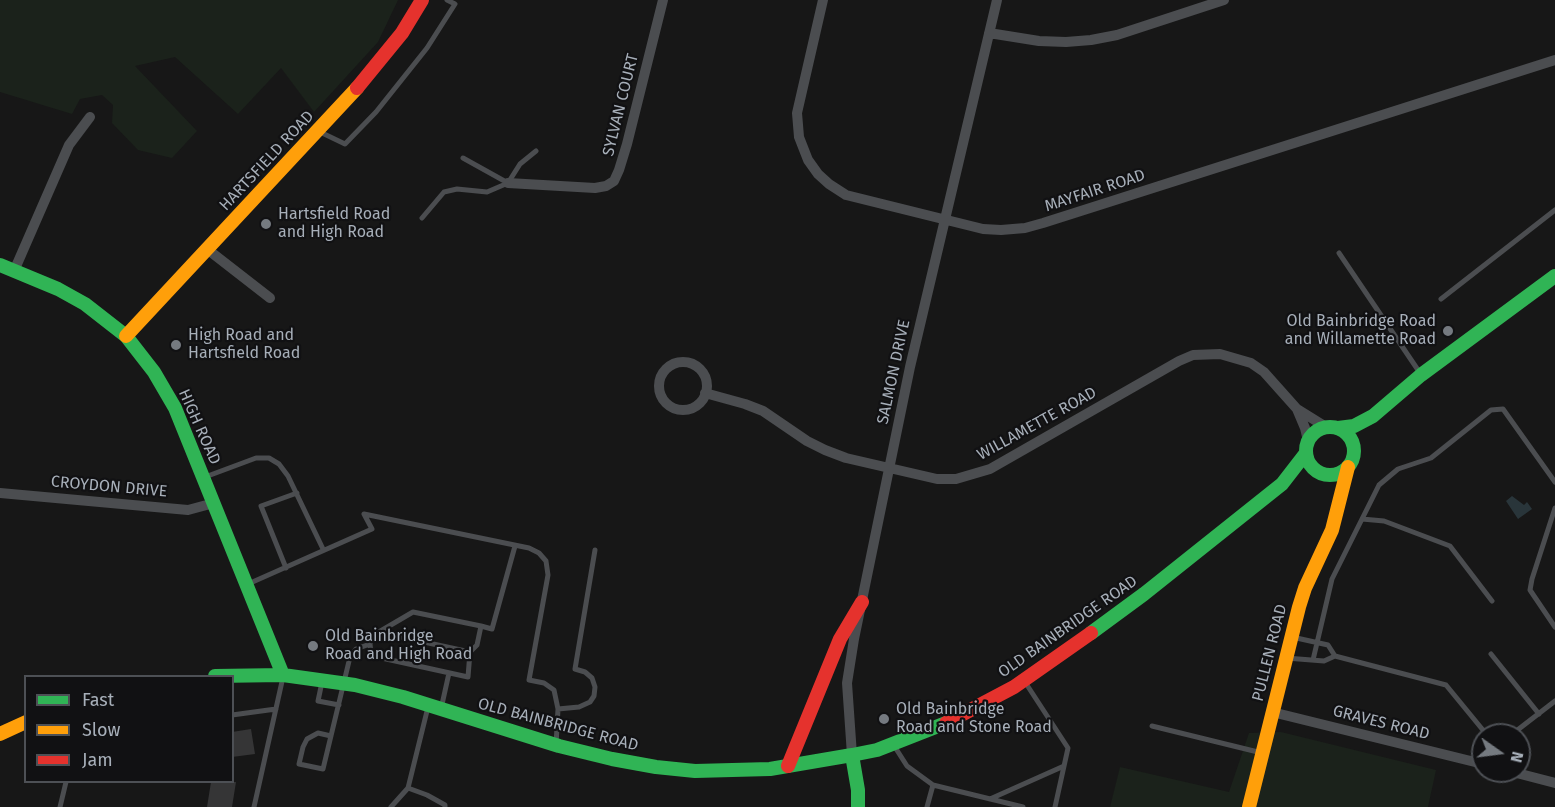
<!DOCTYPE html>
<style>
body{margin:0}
#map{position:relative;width:1555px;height:807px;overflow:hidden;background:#171717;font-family:"Fira Sans",sans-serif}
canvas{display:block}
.legend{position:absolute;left:24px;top:675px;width:210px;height:108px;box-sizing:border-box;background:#111113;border:2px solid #4d5055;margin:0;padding:8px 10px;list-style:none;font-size:18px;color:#a7afb9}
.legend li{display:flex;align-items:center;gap:12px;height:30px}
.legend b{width:30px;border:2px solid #4d5055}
.north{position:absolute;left:1471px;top:723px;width:60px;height:60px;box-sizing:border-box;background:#111113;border:2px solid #4d5055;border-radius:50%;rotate:104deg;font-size:16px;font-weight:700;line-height:24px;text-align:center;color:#a7afb9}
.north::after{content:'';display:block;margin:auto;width:21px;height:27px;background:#757a80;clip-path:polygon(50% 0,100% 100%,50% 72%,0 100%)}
</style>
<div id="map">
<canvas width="1555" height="807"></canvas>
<ul class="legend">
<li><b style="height:8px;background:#30b455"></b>Fast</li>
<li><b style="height:8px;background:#ff9f0a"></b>Slow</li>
<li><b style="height:8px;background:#e5322d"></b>Jam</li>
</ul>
<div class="north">N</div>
</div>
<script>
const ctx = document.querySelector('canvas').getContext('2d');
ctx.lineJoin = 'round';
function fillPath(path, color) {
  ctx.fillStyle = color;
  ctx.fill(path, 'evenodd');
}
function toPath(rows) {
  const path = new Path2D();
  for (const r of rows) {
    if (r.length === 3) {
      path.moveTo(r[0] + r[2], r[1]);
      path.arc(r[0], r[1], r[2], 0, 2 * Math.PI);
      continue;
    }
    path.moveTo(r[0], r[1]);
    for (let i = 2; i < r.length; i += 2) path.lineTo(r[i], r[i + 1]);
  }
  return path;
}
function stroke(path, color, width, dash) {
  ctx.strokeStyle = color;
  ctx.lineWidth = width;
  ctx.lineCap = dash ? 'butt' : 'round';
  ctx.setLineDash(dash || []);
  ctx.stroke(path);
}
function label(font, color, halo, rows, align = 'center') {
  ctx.font = font + ' "Fira Sans",sans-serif';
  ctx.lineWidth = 4.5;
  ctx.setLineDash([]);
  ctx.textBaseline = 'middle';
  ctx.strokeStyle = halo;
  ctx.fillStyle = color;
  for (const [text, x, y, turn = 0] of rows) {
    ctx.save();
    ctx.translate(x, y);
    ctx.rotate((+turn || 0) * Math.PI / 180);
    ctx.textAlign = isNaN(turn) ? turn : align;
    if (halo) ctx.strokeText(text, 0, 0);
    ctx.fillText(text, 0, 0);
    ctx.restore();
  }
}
fillPath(toPath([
 [0,0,398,0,378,42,314,112,281,68,238,114,175,57,135,66,197,131,172,158,138,150,112,123,113,105,102,95,80,99,72,114,0,92],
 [1281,732,1436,770,1428,807,1110,807,1120,767,1229,792,1249,733]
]), '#1b221b');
fillPath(toPath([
 [1512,496,1524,505,1527,502,1532,509,1518,519,1506,501]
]), '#29353a');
fillPath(toPath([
 [251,729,255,754,232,757,232,732],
 [211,782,236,782,232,807,207,807]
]), '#353536');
stroke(toPath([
 [320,132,345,144,376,112,427,48,455,4,447,0],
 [463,158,508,183],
 [422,218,444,192,457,189,487,192,508,183,520,164,536,151],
 [1339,253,1420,373],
 [1441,299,1555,210],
 [205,477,256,458,269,458,279,464,288,476,323,549],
 [1555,508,1532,579,1530,590,1555,627],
 [364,514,529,548,539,553,546,561,548,575,529,680,544,683,554,690,558,709,556,745],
 [1362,519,1384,521,1450,546,1492,601],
 [286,568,261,506,297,493],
 [248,584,372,529,364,514],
 [481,626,477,645,470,652,468,677,377,657,371,653,370,644,372,636,413,612,481,626,492,629,515,546],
 [378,632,470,652],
 [1292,637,1328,645,1335,656],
 [1491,654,1539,714],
 [1286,658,1324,661,1335,656,1446,685,1487,735],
 [1313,660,1332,579,1379,485,1398,469,1431,458,1491,410,1503,409,1555,482],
 [322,682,318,701,339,705],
 [1025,682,1068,748,1055,807],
 [441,709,449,673],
 [558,709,579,707,590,702,594,696,595,687,592,678,585,672,575,669,595,550],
 [232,715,276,709],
 [1152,726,1262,753],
 [1511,735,1555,701],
 [331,736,318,733,307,739,303,747,299,764,323,769,350,657,356,649,370,644],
 [893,744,907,766,933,785,1023,807],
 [408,788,427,795,445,805,445,807],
 [990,799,1064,766],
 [60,807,66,782],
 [254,807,283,677],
 [391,807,408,788,428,707],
 [927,807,933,785]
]), '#4b4d50', 5);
stroke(toPath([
 [823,0,797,113,799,137,808,160,818,174,829,184,846,195,983,229,1001,230,1025,228,1043,223,1555,60],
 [989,33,1039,41,1066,42,1091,40,1117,35,1224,0],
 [508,183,595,188,606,186,614,181,619,170,627,144,663,0],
 [207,249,270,298],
 [14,271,69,145,90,117],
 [683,386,24],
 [705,393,745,404,763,411,807,441,825,450,846,458,937,479,956,479,990,469,1179,361,1193,355,1220,354,1251,363,1264,372,1297,409,1326,427],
 [1297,409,1305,428,1308,441],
 [0,493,188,510,214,503],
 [1272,712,1483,764],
 [852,755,847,683,854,639,910,367,997,0],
 [1509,771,1555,783]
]), '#4b4d50', 10);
stroke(toPath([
 [0,265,58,289,85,304,126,336,154,372,175,408,283,675],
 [1330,451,24],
 [1338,428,1354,426,1373,416,1421,375,1555,276],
 [1091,633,1144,594,1282,484,1306,453],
 [215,676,283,675,355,685,403,697,559,746,612,759,656,767,695,771,770,769,852,755,877,750,946,723],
 [852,755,858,790,858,807]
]), '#30b455', 14);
stroke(toPath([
 [126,336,357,88],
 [0,734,26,722],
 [1249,807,1299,607,1305,588,1332,530,1348,467]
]), '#ff9f0a', 14);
stroke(toPath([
 [357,88,402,33,422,0],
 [946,723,1014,687,1091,633],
 [788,766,840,639,862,602]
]), '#e5322d', 14);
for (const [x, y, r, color] of [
 [266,224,6,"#757a80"],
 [1448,331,6,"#757a80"],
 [176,345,6,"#757a80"],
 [313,646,6,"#757a80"],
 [884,719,6,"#757a80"]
]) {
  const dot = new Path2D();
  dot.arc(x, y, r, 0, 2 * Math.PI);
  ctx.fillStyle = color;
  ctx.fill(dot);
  stroke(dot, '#111113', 2);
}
label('16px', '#a7afb9', '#111113', [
 ["SYLVAN COURT",621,105,-76],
 ["HARTSFIELD ROAD",267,161,-47],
 ["MAYFAIR ROAD",1095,191,-18],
 ["SALMON DRIVE",894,372,-78],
 ["WILLAMETTE ROAD",1037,424,-29],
 ["HIGH ROAD",199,427,66],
 ["CROYDON DRIVE",109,487,5],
 ["OLD BAINBRIDGE ROAD",1068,627,-35],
 ["PULLEN ROAD",1270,653,-76],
 ["GRAVES ROAD",1381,723,14],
 ["OLD BAINBRIDGE ROAD",558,725,15]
]);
label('16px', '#a7afb9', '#111113', [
 ["Hartsfield Road",278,215],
 ["and High Road",278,233],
 ["Old Bainbridge Road",1436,322,"right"],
 ["and Willamette Road",1436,340,"right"],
 ["High Road and",188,336],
 ["Hartsfield Road",188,354],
 ["Old Bainbridge",325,637],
 ["Road and High Road",325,655],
 ["Old Bainbridge",896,710],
 ["Road and Stone Road",896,728]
], 'left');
</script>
